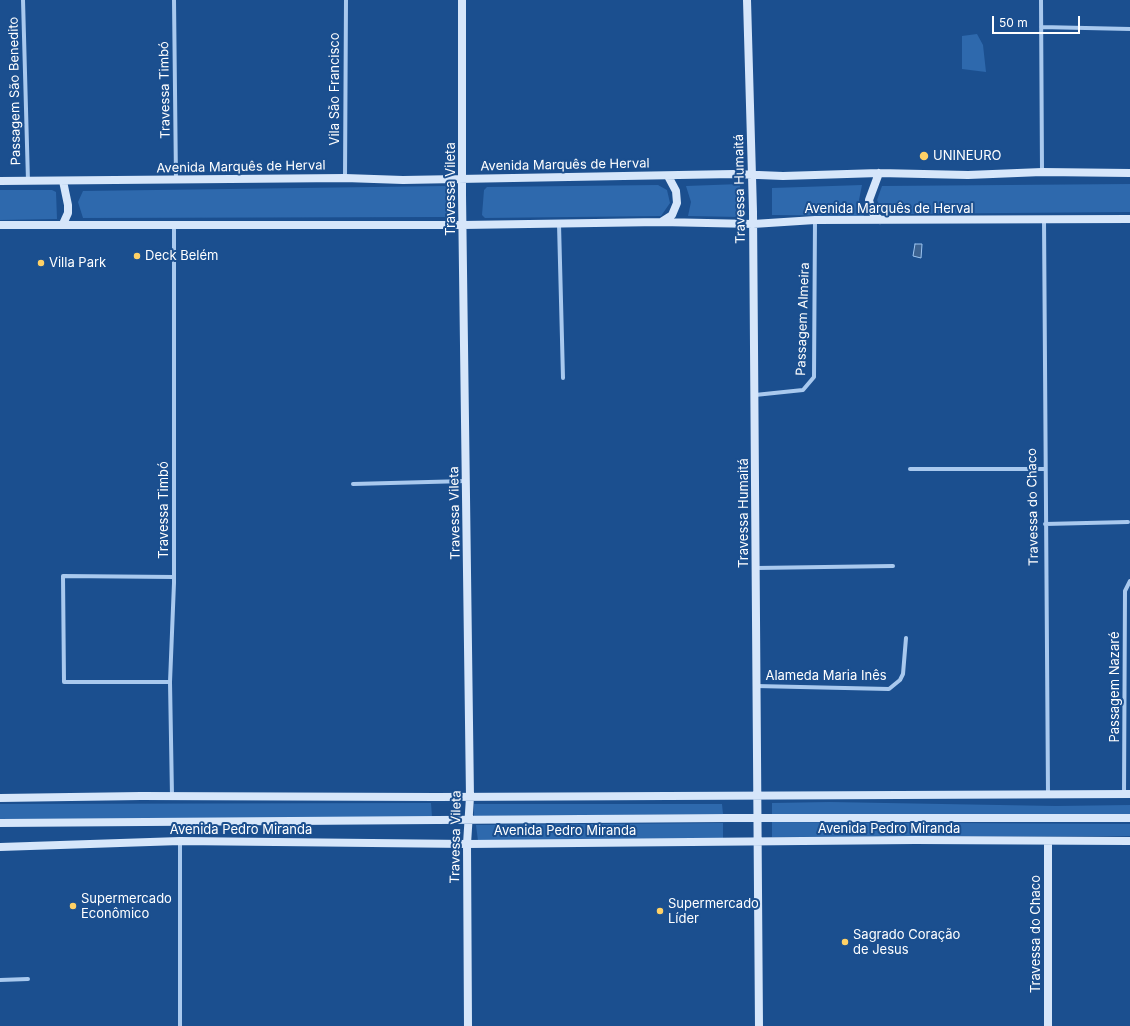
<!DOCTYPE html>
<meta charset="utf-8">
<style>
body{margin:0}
#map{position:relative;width:1130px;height:1026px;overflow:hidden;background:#1b4f8f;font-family:Inter,sans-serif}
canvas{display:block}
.scale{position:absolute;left:992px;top:16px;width:88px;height:18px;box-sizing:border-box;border:2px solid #fff;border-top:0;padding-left:5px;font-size:12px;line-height:14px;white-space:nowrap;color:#fff;-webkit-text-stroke:3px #1b4f8f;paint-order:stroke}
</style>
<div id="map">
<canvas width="1130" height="1026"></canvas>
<div class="scale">50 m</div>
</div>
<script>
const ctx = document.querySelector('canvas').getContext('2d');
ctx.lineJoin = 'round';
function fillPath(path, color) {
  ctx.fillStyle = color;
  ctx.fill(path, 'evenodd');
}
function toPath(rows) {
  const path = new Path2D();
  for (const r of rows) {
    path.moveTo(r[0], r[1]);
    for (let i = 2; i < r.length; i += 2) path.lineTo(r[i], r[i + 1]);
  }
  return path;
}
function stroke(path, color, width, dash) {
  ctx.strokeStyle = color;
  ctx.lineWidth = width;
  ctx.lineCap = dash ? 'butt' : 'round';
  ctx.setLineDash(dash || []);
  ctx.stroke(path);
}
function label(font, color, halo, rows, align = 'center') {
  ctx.font = font + ' Inter,sans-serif';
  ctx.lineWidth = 4;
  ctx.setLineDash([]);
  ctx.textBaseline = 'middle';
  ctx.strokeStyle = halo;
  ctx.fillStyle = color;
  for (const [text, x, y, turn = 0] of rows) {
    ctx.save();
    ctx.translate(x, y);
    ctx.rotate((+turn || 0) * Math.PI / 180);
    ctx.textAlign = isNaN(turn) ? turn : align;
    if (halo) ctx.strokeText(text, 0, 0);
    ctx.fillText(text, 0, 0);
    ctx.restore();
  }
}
fillPath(toPath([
 [977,34,983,45,986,72,962,69,962,36],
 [740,184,740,217,688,216,691,202,686,186],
 [1130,184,1130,212,883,214,877,200,882,186],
 [658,185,667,190,670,203,661,216,485,218,482,215,484,190,487,187],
 [862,185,859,200,864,216,772,215,772,188],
 [445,186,449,188,451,210,445,217,83,218,78,202,83,191],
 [0,190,52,190,56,192,57,219,0,220],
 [830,802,1056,806,1130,805,1130,815,900,816,772,814,772,803],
 [431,803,432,817,0,820,0,804],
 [474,804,722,804,723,814,474,816],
 [772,822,1130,824,1130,836,772,837],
 [723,823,723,838,478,841,476,825]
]), '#2e69ad');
const water = toPath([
 [915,244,922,244,921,258,913,256,915,244]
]);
fillPath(water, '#3c6290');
stroke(water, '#9cc4f0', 1);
stroke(toPath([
 [23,0,28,181],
 [174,0,176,180],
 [1041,0,1042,172],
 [1041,27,1130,29],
 [345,178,346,0],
 [1044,220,1048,794],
 [559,224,563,378],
 [755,395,803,390,814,377,815,220],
 [910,469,1044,469],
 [353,484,466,481],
 [1045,524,1128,522],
 [756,568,893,566],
 [170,682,64,682,63,576,174,577],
 [756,686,889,689,900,680,903,674,906,638],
 [1124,794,1125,591,1130,581],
 [172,796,170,682,174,583,174,224],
 [0,980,28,979],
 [180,1026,180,841]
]), '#a9c9ee', 4);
stroke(toPath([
 [462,0,462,195,470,797,467,844,468,1026],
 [747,0,753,211,759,1026],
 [879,173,869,200,872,212,880,220],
 [0,181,345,178,403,180,734,174,783,176,879,173,968,175,1042,172,1130,173],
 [661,222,672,215,677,203,676,191,668,176],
 [63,224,68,213,68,205,63,181],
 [0,225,463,225,661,222,753,224,815,220,1130,219],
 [0,798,141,796,437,797,1130,794],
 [0,823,728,818,1130,818],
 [0,847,180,841,467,844,915,840,1130,841],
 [1048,1026,1048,841]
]), '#d6e6fa', 8);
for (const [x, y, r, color] of [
 [924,156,5,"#ffd166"],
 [137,256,4,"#ffd166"],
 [41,263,4,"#ffd166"],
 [73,906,4,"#ffd166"],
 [660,911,4,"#ffd166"],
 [845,942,4,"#ffd166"]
]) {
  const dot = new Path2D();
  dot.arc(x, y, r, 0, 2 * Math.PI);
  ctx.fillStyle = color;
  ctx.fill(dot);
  stroke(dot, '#1b4f8f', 1.5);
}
label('13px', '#fff', '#1b4f8f', [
 ["Vila São Francisco",335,89,-90],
 ["Travessa Timbó",165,90,-91],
 ["Passagem São Benedito",15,91,-91],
 ["Avenida Marquês de Herval",565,165,-1],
 ["Avenida Marquês de Herval",241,167,-1],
 ["Travessa Vileta",451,189,-90],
 ["Travessa Humaitá",740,189,-91],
 ["Avenida Marquês de Herval",889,209],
 ["Passagem Almeira",803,319,-88],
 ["Travessa do Chaco",1033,507,-91],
 ["Travessa Timbó",164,510,-90],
 ["Travessa Vileta",455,513,-91],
 ["Travessa Humaitá",744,513,-90],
 ["Alameda Maria Inês",826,676],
 ["Passagem Nazaré",1115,687,-90],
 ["Avenida Pedro Miranda",889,829],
 ["Avenida Pedro Miranda",241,830],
 ["Avenida Pedro Miranda",565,831],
 ["Travessa Vileta",456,837,-89],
 ["Travessa do Chaco",1036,934,-90]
]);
label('13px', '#fff', '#1b4f8f', [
 ["UNINEURO",933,156],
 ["Deck Belém",145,256],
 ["Villa Park",49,263],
 ["Supermercado",81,899],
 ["Econômico",81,914],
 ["Supermercado",668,904],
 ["Líder",668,919],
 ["Sagrado Coração",853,935],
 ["de Jesus",853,950]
], 'left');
</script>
